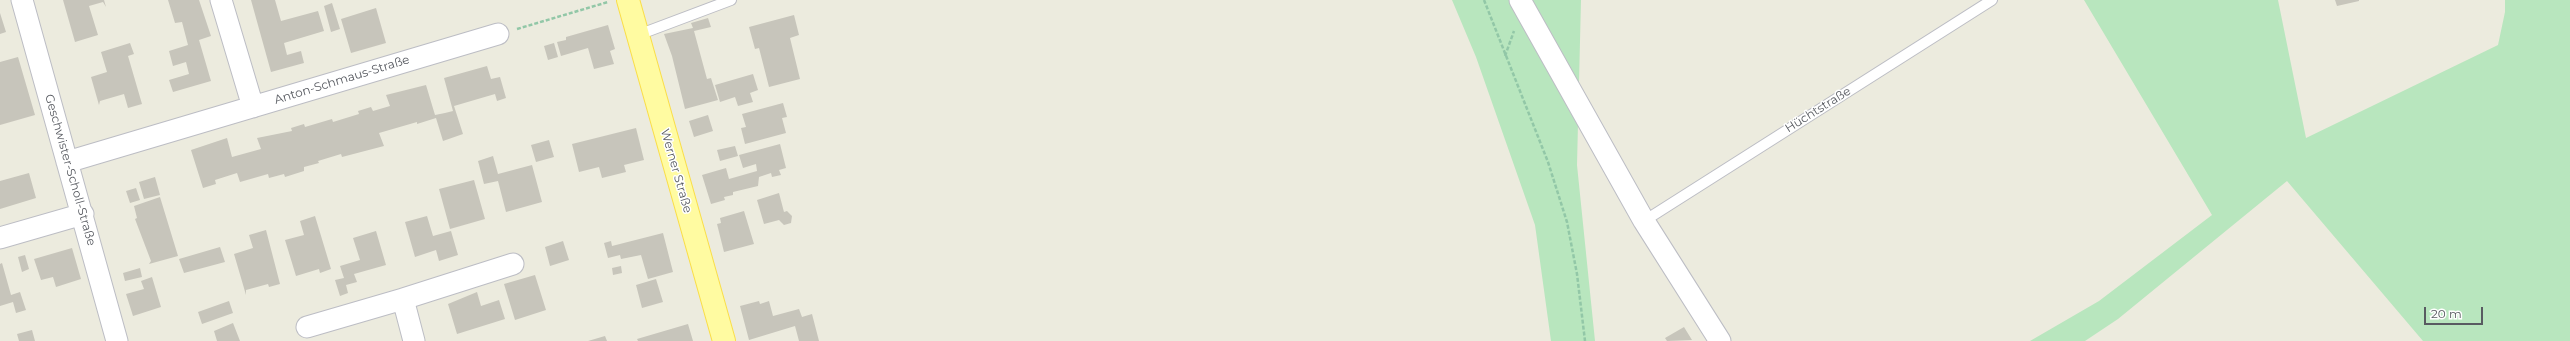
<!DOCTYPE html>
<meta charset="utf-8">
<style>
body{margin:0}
#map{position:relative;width:2570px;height:341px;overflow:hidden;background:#ecebde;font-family:Montserrat,sans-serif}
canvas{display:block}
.scale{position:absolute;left:2424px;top:307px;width:59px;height:18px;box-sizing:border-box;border:2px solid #585b61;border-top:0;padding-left:5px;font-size:12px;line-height:14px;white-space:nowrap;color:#585b61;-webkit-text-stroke:3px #fff;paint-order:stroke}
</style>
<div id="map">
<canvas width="2570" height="341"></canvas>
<div class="scale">20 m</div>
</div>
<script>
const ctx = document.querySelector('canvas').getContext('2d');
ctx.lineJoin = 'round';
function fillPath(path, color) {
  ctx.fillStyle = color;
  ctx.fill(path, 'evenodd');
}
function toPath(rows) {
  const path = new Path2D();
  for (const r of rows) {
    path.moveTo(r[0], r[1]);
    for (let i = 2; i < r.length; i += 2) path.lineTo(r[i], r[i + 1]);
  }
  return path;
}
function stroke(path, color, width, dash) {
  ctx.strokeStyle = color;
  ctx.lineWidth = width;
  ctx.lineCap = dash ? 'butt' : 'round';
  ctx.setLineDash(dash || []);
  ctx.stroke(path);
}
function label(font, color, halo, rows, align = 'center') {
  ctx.font = font + ' Montserrat,sans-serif';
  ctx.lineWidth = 3;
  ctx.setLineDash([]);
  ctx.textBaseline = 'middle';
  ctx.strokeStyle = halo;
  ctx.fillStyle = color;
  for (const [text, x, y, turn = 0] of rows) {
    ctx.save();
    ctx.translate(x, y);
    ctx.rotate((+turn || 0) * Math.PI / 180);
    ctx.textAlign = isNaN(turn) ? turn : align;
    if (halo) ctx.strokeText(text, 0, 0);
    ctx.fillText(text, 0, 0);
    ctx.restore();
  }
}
fillPath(toPath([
 [1452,0,1581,0,1577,165,1595,341,1551,341,1535,225,1476,57],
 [2084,0,2278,0,2306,138,2498,45,2505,12,2505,0,2570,0,2570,341,2423,341,2287,181,2118,319,2085,341,2030,341,2099,301,2212,215]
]), '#b8e6be');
fillPath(toPath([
 [63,0,104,0,106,7,103,2,89,6,98,35,75,42],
 [168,0,199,0,211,36,199,40,211,81,173,92,169,80,189,74,186,62,173,66,169,51,188,45,182,22,175,23],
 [251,0,275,0,281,21,318,11,324,31,284,43,287,55,301,51,304,63,271,72],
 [2335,0,2359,0,2359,1,2337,6],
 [332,3,340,29,331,32,324,6],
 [376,8,386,43,351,53,341,19],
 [0,13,6,32,0,34],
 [794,15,799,35,790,38,800,79,769,87,759,48,755,49,749,27],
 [708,18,711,27,694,31,707,79,711,78,718,100,685,109,672,56,664,34,693,28,691,23],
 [608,25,615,49,610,51,614,64,594,69,588,48,561,56,557,42,566,40,566,37],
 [130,43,134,54,128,56,142,104,128,108,124,94,100,101,99,105,91,77,107,72,101,52],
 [554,43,558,57,548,60,544,46],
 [18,57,35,115,0,125,0,62],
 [487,66,491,79,500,77,506,98,497,101,495,94,454,106,463,134,443,141,436,118,417,124,417,122,379,133,384,146,342,157,341,154,318,161,319,163,304,167,304,171,285,177,284,174,269,178,268,174,240,182,237,173,215,180,216,184,203,188,191,150,227,138,232,157,261,149,257,138,292,131,291,128,304,124,305,127,332,119,333,122,359,114,358,111,371,107,373,111,390,106,386,95,426,85,435,115,445,113,453,111,444,78],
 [753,74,758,90,750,93,753,102,738,106,735,97,720,102,715,85],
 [783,103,787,117,782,118,786,133,745,144,741,128,746,127,742,114],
 [708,115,713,131,694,137,689,121],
 [636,128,644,160,624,165,626,172,602,178,599,167,579,172,572,144],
 [549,140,554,157,536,162,531,145],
 [780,144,786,168,779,170,781,175,772,177,771,173,759,177,758,186,733,192,733,195,724,197,725,200,711,204,702,175,726,168,729,179,757,171,756,164,743,168,739,155],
 [735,146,738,156,720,161,717,150],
 [493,156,498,174,532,165,542,202,506,212,498,181,484,184,478,161],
 [29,173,36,198,0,209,0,181],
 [155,177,160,195,144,199,139,182],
 [474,180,485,219,450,229,439,189],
 [136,188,140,200,130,203,126,191],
 [779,193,784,212,787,211,792,216,791,223,784,225,779,220,764,224,757,200],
 [160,197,178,256,149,264,151,261,135,219,137,218,134,206],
 [744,211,754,244,724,252,717,224,721,223,720,218],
 [315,216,331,269,320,273,319,269,296,276,285,240,304,235,300,221],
 [427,216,433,236,451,231,458,255,439,261,436,250,415,257,405,222],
 [266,230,280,284,269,287,268,284,246,290,246,295,234,254,253,248,249,235],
 [376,231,386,265,354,274,357,282,346,285,348,293,340,296,335,280,344,278,340,266,360,260,353,238],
 [663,233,673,272,648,279,641,255,621,259,620,255,608,258,604,243,611,241,612,246],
 [563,241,569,260,550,266,545,247],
 [220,247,225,262,184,273,179,259],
 [72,248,81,279,56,287,53,277,41,280,34,259],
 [25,255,29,269,22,272,18,257],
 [2,263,11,295,20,292,26,310,16,313,13,302,0,306,0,264],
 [621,266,622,273,613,275,612,268],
 [140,268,142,277,125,281,123,273],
 [535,275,546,310,515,320,504,284],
 [152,277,161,307,133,316,126,294,144,289,141,281],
 [656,279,663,302,642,308,636,285],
 [477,292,481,306,499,300,505,319,457,334,448,304],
 [229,301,233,313,202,324,198,312],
 [759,301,760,304,769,301,773,316,799,309,802,317,812,314,819,341,799,341,795,326,749,340,740,306],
 [233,323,240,341,217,341,214,331],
 [688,324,693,341,638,341,637,339],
 [1684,327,1692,340,1667,341,1665,338],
 [32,330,35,341,19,341,17,334],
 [605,336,607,341,588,341]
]), '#c7c5bb');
const lane = toPath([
 [638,35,731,0],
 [1644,221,1992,0]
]);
const street = toPath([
 [22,0,117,341],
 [221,0,253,107],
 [1520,0,1644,221,1720,341],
 [67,162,498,34],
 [0,238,83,214],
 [403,299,513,264],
 [307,327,403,299,414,341]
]);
const primary = toPath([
 [628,0,724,341]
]);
stroke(lane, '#bcbdc4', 12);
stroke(street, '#bcbdc4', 23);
stroke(primary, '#fade49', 24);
stroke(toPath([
 [1484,0,1548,162,1567,222,1577,274,1585,341],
 [517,29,608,2],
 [1505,56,1514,31]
]), '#92c7a7', 2.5, [4, 2]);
stroke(lane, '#fff', 10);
stroke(street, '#fff', 21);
stroke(primary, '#fffba1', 22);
label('12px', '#585b61', '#fff', [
 ["Anton-Schmaus-Straße",342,80,-17],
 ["Hüchtstraße",1818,110,-32],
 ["Geschwister-Scholl-Straße",70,170,74],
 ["Werner Straße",676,171,74]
]);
</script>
